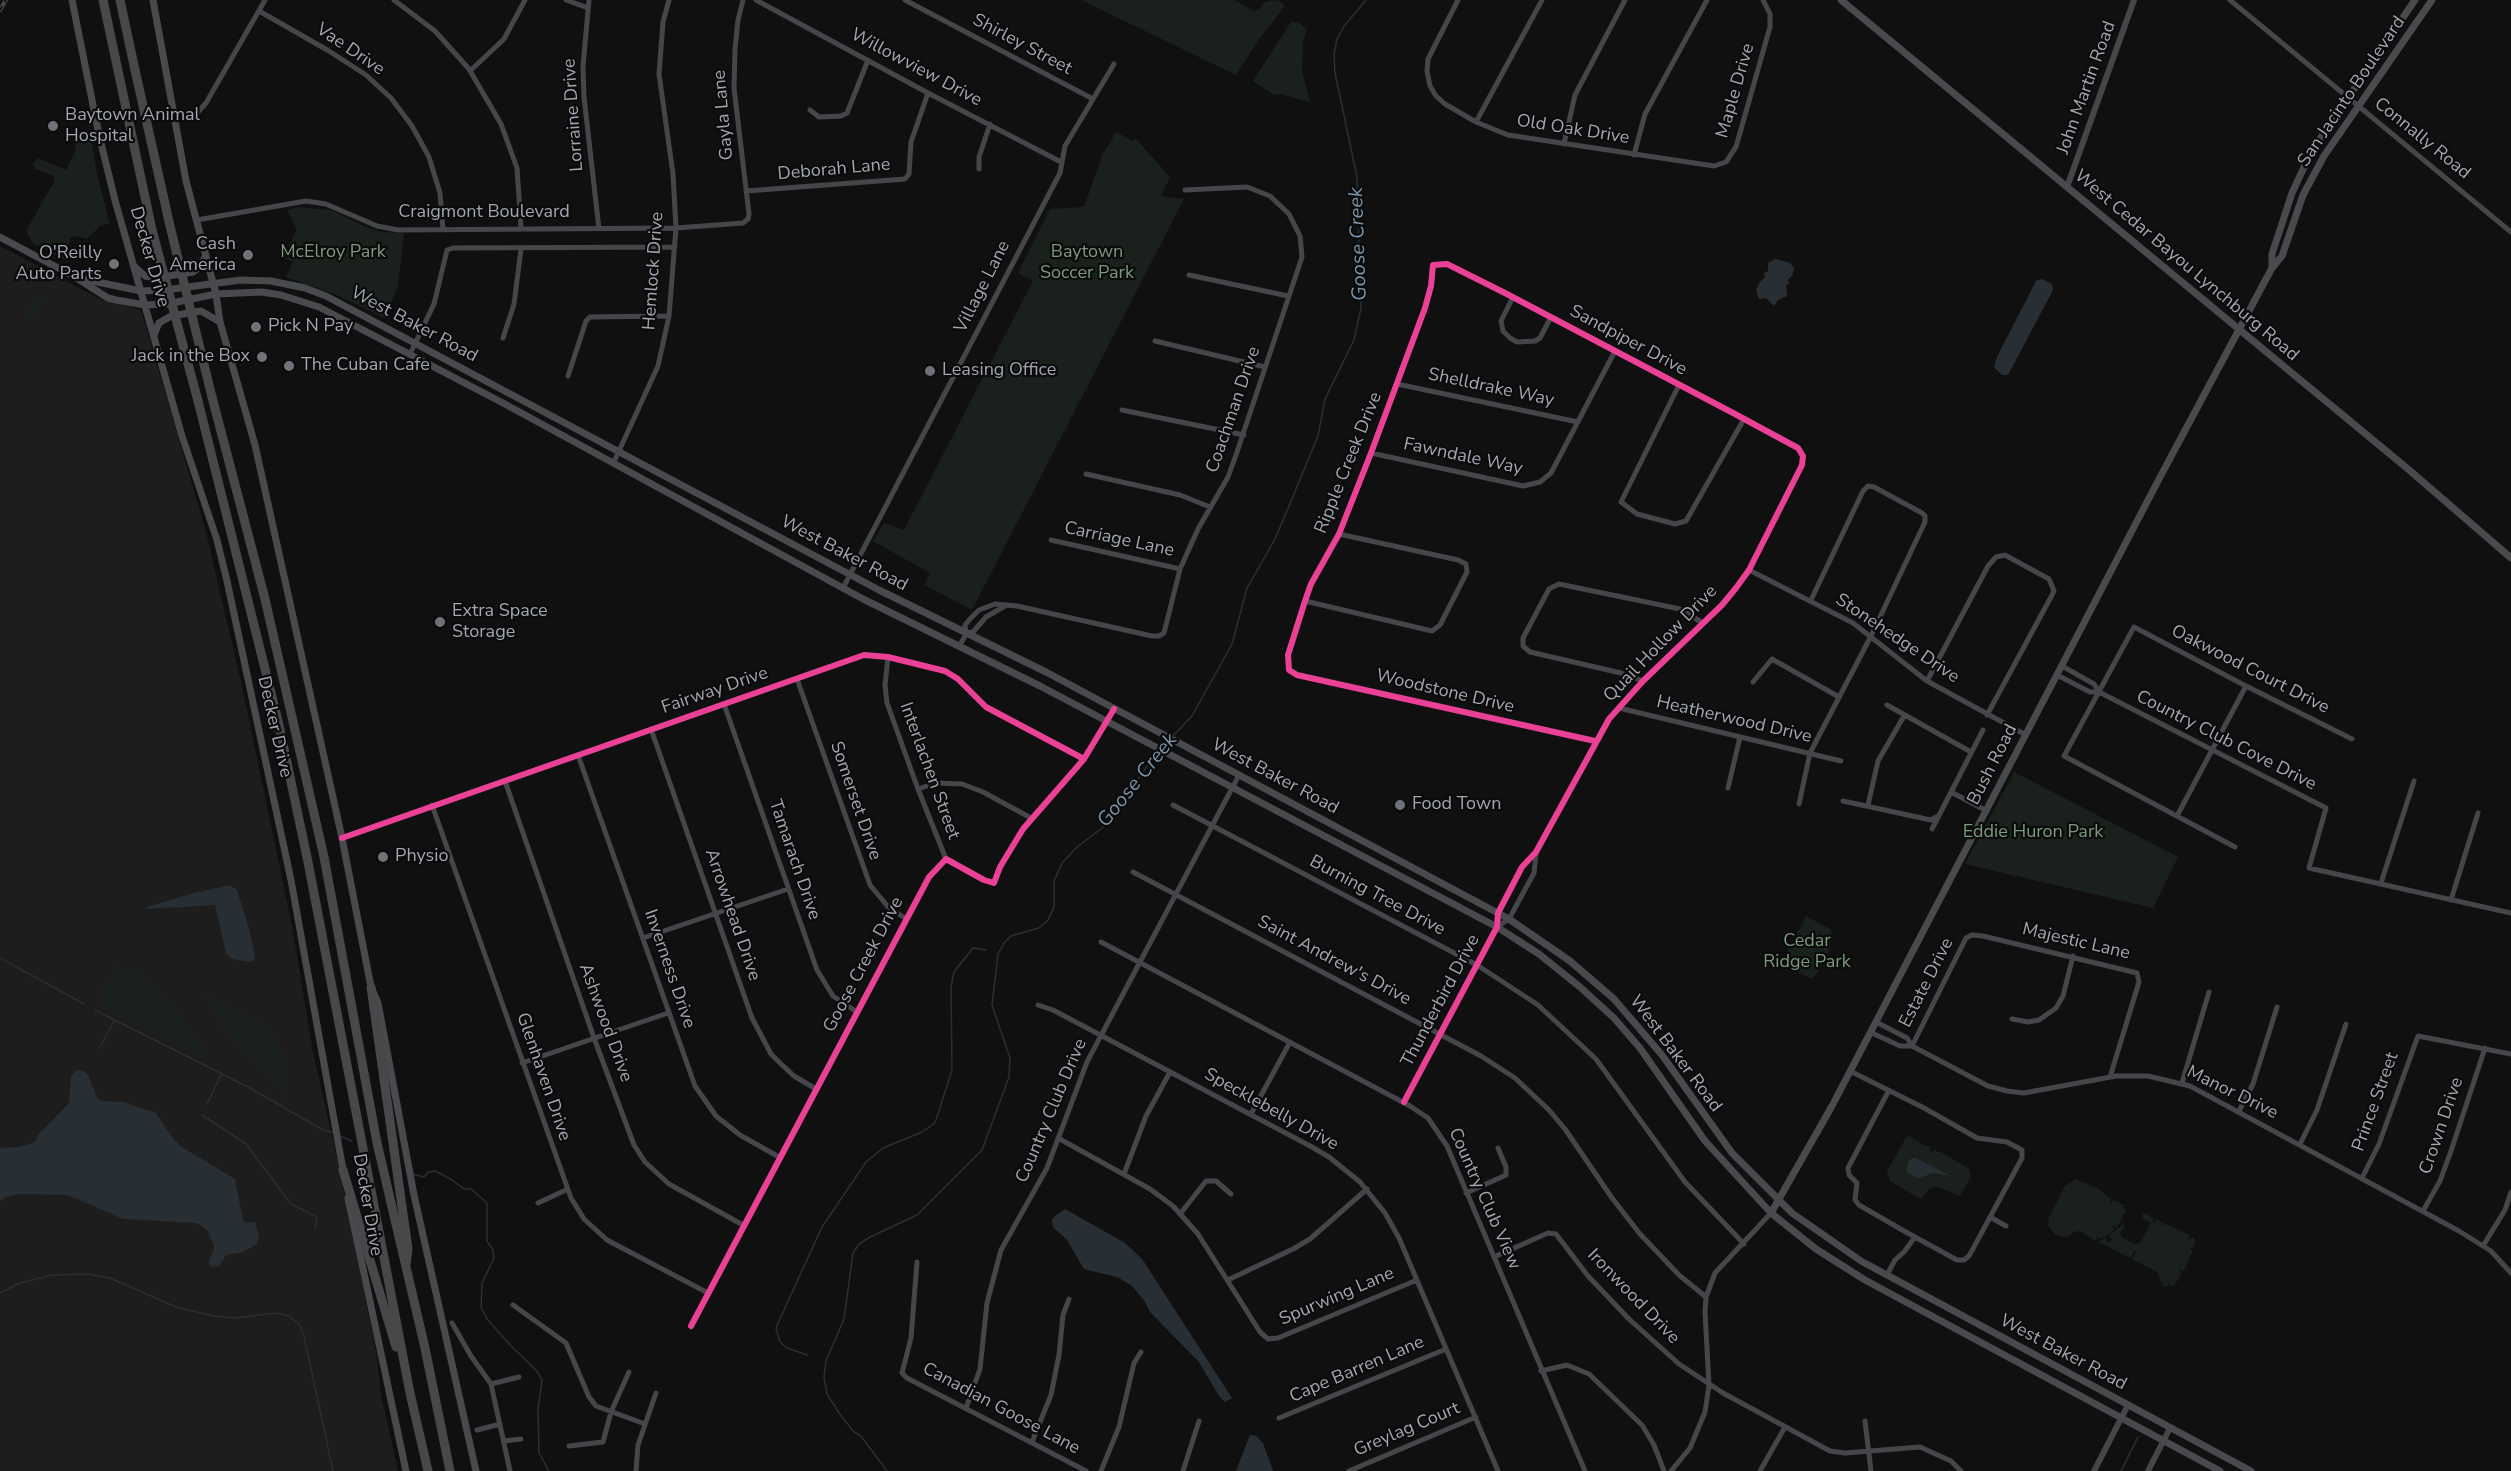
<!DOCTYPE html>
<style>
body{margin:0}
canvas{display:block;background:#101010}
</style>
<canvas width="2511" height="1471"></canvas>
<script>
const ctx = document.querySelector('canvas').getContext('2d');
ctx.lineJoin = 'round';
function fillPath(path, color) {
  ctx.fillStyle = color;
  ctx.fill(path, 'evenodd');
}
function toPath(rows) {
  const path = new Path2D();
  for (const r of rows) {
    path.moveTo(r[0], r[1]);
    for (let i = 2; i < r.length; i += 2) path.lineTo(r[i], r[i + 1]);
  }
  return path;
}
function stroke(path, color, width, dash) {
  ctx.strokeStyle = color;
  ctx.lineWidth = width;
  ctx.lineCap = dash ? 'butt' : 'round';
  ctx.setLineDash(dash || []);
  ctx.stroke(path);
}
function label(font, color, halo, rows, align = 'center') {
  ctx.font = font + ' "Nunito Sans",sans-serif';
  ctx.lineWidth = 4.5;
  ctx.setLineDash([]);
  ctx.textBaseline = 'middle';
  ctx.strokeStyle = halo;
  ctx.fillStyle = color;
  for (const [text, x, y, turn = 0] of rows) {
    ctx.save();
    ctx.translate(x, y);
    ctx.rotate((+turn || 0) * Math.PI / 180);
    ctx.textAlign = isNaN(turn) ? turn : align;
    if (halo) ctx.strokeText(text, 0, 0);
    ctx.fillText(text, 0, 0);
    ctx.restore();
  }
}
fillPath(toPath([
 [0,246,100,299,141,310,206,532,241,682,292,926,313,1052,341,1176,377,1358,381,1395,398,1471,0,1471]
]), '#1d1d1e');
fillPath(toPath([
 [1081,0,1234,0,1254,11,1259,9,1265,2,1278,0,1285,6,1260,38,1236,75],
 [1291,22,1298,22,1307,29,1303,42,1302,71,1310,102,1281,94,1274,95,1253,81],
 [1116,132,1133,141,1136,139,1170,177,1161,196,1184,199,972,610,924,585,930,573,873,541,884,523,904,530,1033,281,1018,273,1050,209,1084,207,1102,156],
 [88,137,91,138,97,174,110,224,101,225,87,239,76,236,70,238,67,261,33,243,26,231,55,180,54,176,35,169,33,164,38,158,66,170,75,152,76,143],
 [299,207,331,210,366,227,382,232,404,233,398,286,385,318,337,295,286,277,293,261,282,258,297,230,287,210],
 [38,296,43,299,39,313,32,321,27,320,26,311,33,299],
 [2014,772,2178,857,2153,908,1965,864],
 [1806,916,1830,929,1832,933,1829,952,1815,976,1811,979,1781,963],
 [119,965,143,976,165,995,212,1059,109,1008,101,999,102,992,116,966],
 [203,994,271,1028,289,1075,288,1098,241,1049,220,1022],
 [1907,1136,1913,1138,1913,1142,1915,1139,1922,1145,1932,1147,1930,1149,1931,1152,1936,1149,1936,1152,1939,1151,1969,1169,1971,1177,1960,1196,1936,1186,1929,1189,1921,1199,1890,1181,1887,1171],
 [2076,1179,2097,1188,2112,1200,2109,1202,2112,1203,2113,1200,2118,1202,2126,1207,2122,1207,2126,1210,2116,1229,2114,1225,2112,1227,2115,1229,2111,1233,2099,1239,2098,1236,2096,1241,2080,1231,2074,1232,2067,1237,2056,1235,2048,1226,2049,1217,2065,1186],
 [2143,1212,2155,1219,2152,1221,2155,1223,2156,1219,2164,1223,2161,1225,2163,1226,2165,1223,2191,1236,2188,1238,2191,1240,2192,1237,2195,1239,2194,1249,2192,1246,2190,1249,2193,1250,2183,1272,2181,1269,2179,1272,2182,1273,2178,1280,2173,1286,2170,1286,2171,1284,2168,1284,2169,1287,2163,1286,2157,1272,2132,1259,2136,1252,2134,1251,2131,1258,2098,1242,2106,1237,2107,1241,2110,1242,2112,1239,2108,1237,2123,1224,2125,1225,2120,1234,2122,1237,2134,1244,2140,1243,2151,1223,2143,1219]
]), '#1a201b');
fillPath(toPath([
 [1775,259,1790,263,1794,268,1792,276,1788,279,1789,284,1786,285,1787,296,1778,300,1774,306,1766,298,1759,299,1756,290,1760,282,1765,277,1764,273,1768,271,1768,263],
 [2042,279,2052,284,2053,290,2008,375,2002,375,1994,367,1997,357,2036,281],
 [230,885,237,890,250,932,255,958,251,962,232,959,226,953,215,905,147,909,147,907,194,893],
 [77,1070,82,1070,88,1075,97,1097,101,1101,123,1102,156,1113,172,1137,180,1146,235,1179,243,1220,246,1223,255,1222,259,1236,257,1244,243,1252,226,1255,219,1266,212,1267,208,1263,214,1249,213,1243,207,1230,197,1223,123,1219,68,1195,20,1194,6,1197,0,1201,0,1148,19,1147,35,1142,39,1134,69,1103,71,1075],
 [1913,1158,1916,1158,1951,1176,1933,1173,1919,1178,1914,1177,1906,1171,1909,1160],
 [1065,1209,1125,1243,1142,1259,1232,1398,1225,1402,1219,1396,1199,1362,1150,1312,1144,1300,1131,1285,1117,1277,1084,1269,1067,1240,1053,1227,1052,1220,1055,1216],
 [1250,1435,1256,1436,1263,1443,1273,1471,1236,1471]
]), '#282f34');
stroke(toPath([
 [1173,736,1192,716,1232,644,1247,588,1275,539,1289,506,1318,436,1325,399,1354,340,1361,308,1357,177,1335,73,1334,54,1337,39,1344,26,1366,0],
 [1162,747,1170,740],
 [0,958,84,1004],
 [95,1010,248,1087,325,1131,334,1132],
 [99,1049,114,1021],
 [207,1104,221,1075],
 [202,1115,246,1144,291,1204,317,1217,315,1229],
 [340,1136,352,1141],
 [412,1174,424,1177,428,1172,435,1171,452,1180,464,1189,471,1189,487,1203,487,1241,493,1250,494,1258,482,1283,481,1307,487,1319,511,1346,536,1370,542,1380,538,1409,539,1453,549,1471],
 [0,1293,20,1283,52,1275,87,1274,110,1278,176,1307,214,1316,234,1318,276,1313,289,1316,299,1324,304,1336,333,1471],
 [807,1355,787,1348,780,1342,776,1328,779,1321,822,1227,866,1162,883,1148,922,1132,935,1123,952,1070,951,987,954,972,973,948,986,950],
 [887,1471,861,1436,854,1432,839,1413,827,1394,824,1377,826,1361,844,1319,853,1253,859,1244,870,1237,917,1215,982,1150,1009,1077,1010,1058,992,1005,998,954,1004,943,1011,936,1039,928,1048,920,1054,907,1054,881,1062,863,1077,847,1106,825,1157,752],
 [2121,1471,2138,1437]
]), '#282f34', 1.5);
stroke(toPath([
 [394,0,435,31,469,69,501,124,517,168,521,228],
 [566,0,588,8],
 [589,0,583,66,584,97,599,229],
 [756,0,928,93,1061,162],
 [905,0,1093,99],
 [1458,0,1428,59,1427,71,1430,86,1436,96,1445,104,1476,122,1508,135,1714,166,1726,162,1736,147,1770,27,1770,14,1763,0],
 [2230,0,2511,232],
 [259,11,329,51,366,75,391,98,412,126,429,157,440,193,443,229],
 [470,71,504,39,525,0],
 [810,110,819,117,841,116,847,113,868,60],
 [174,119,198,112,206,103,265,0],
 [1476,122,1542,0],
 [1564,144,1575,95,1625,0],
 [1634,155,1645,114,1707,0],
 [979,169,979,157,990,124],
 [746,191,905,179,909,174,911,142,928,93],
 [197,220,306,201,326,204,377,226,398,230,676,228,743,223,748,219,749,214,734,88,735,49,738,20,743,0],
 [1189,275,1288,296],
 [1513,297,1501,321,1503,331,1510,338,1517,342,1535,341,1540,338,1551,317],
 [503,338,514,304,521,249],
 [1155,341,1265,367],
 [410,354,434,304,447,250,453,248,675,247],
 [568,376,586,321,590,317,669,316],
 [1397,384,1578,422],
 [1679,385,1621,502,1637,514,1675,524,1686,521,1744,419],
 [1122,410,1244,435],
 [1371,453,1523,486,1540,482,1551,473,1615,351],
 [613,464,658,366,669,316,676,228,673,174,659,74,663,22,669,0],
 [1086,474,1180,495,1210,507],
 [1051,540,1180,569],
 [1749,570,1853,623,1927,681,2026,735],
 [843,588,1060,173,1065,146,1114,64],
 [1305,601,1432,631,1440,625,1467,572,1466,564,1458,560,1339,534],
 [967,633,973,632,986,617,1005,606],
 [959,647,966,634,965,625,970,619,979,610,995,604,1017,606,1152,636,1159,636,1164,633,1180,569,1198,529,1228,477,1236,455,1302,257,1300,236,1289,214,1270,196,1247,187,1185,190],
 [888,657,885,685,887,703,918,789,946,859],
 [2062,666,2094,684,2099,692],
 [2057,675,2090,692,2099,692,2326,808,2309,868,2511,913],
 [797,679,870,885,889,908,905,918],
 [1643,681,1621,673,1530,652,1523,646,1523,638,1549,589,1559,584,1680,609,1703,623],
 [1927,681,1988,566,1996,557,2005,555,2049,579,2054,591,2051,597,1987,715],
 [1753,682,1772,659,1839,697],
 [724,704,817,970,833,996,857,1012],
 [1887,705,1971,752],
 [1619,708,1841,761],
 [651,729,752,1018,771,1054,780,1063,794,1076,816,1089],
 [578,755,695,1086,716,1116,740,1135,779,1157],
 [505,781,594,1038,634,1145,645,1162,669,1184,743,1225],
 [1728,788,1740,737],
 [918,789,936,783,962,784,983,792,1031,818],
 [1951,792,1987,811],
 [1843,801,1931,820,1936,817],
 [1799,804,1810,753,1871,636,1925,522,1925,516,1922,513,1874,487,1868,486,1863,491,1811,600],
 [432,805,571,1198,584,1219,607,1240,708,1293],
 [1173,805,1477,965,1538,1005,1596,1059,1685,1182,1744,1244],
 [1868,805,1878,761,1904,716],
 [2177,816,2246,686],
 [1932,829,1983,730],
 [342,838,864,655,888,657,945,671,958,679,986,707,1084,759],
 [2235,847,2064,756,2134,627,2246,686,2352,739],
 [1133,872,1481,1056,1515,1078,1549,1110,1565,1129,1612,1198,1640,1234,1679,1275,1706,1297],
 [2381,883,2414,781],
 [2451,900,2478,813],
 [1497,927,1509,919,1534,873,1536,854],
 [643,938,788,889],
 [1101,942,1410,1106,1428,1118,1447,1146,1585,1471],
 [1038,1005,1053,1010,1312,1147,1329,1157,1360,1182,1385,1213,1399,1238,1498,1471],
 [2012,1019,2028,1022,2039,1020,2056,1008,2063,996,2073,956],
 [1876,1022,1907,1038,1912,1046],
 [1870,1032,1900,1046,1912,1046,1988,1086,2007,1091,2024,1093,2116,1076,2148,1076,2190,1086,2459,1231,2491,1251,2511,1273],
 [1912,1046,1966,938,1972,935,1983,936,2137,973,2139,982,2110,1077],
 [522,1063,668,1013],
 [1850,1071,1924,1108,1977,1138,2007,1142,2022,1150,2022,1158,1969,1256,1964,1260,1957,1260,1904,1231,1859,1205,1855,1200,1857,1183,1849,1175,1848,1168,1888,1092],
 [2182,1083,2209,992],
 [1404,1102,1497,927,1498,913,1522,867,1536,852,1609,719,1643,681,1722,605,1736,588,1749,570,1802,465,1803,456,1798,448,1735,414,1505,293,1447,264,1433,265,1431,286,1425,308,1371,453,1339,534,1311,584,1305,601,1288,655,1289,670,1297,675,1595,741],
 [2239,1111,2253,1084,2277,1007],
 [1251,1114,1290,1042],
 [1058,1138,1150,1189,1173,1206,1198,1234,1260,1332,1268,1339,1278,1338,1417,1280],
 [2300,1144,2317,1110,2346,1024],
 [1124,1174,1146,1116,1170,1072],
 [2362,1178,2379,1144,2418,1036,2511,1054],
 [1466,1193,1506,1175,1506,1167,1498,1148],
 [538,1203,566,1190],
 [2423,1211,2440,1181,2451,1151,2485,1048],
 [1180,1214,1206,1181,1216,1181,1231,1194],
 [1990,1217,2006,1226],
 [2483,1246,2505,1210,2511,1192],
 [1494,1257,1548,1233,1556,1234,1588,1276,1629,1319,1679,1364,1723,1393,1830,1451,1845,1453,1920,1447,1951,1461,1961,1471],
 [917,1262,911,1338,902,1373,907,1378,1086,1471],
 [1887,1275,1895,1260,1904,1252,1915,1237],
 [1228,1280,1293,1249,1310,1239,1367,1189],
 [513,1305,566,1343,589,1397,596,1406,645,1424],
 [452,1323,471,1356,491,1384,510,1471],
 [691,1326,929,877,946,859,984,880,994,883,1000,867,1023,829,1084,759,1114,709],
 [1541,1371,1567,1365,1589,1374,1642,1425,1654,1445,1664,1471],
 [491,1384,519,1377],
 [966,1408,980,1369,987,1303,1001,1250,1047,1168,1087,1062,1239,775],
 [1279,1418,1446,1349],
 [1865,1421,1871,1471],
 [477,1430,500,1424],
 [504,1441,521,1439],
 [1032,1442,1051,1395,1059,1355,1063,1315,1069,1299],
 [569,1446,603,1442,611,1412,629,1372],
 [636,1471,638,1445,656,1393],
 [1101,1471,1119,1427,1134,1363,1141,1352],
 [1183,1471,1199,1421],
 [1349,1471,1476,1417],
 [1671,1471,1690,1448,1705,1412,1709,1385,1705,1312,1706,1297,1715,1273,1771,1213],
 [1760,1471,1785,1427]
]), '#444649', 5);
stroke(toPath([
 [2067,187,2134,0],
 [2094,1471,2128,1405],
 [2148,1471,2170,1428]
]), '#444649', 6);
stroke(toPath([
 [72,0,99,135,116,204,182,436,217,540,227,581,291,880,344,1175],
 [153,0,186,181,216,294,220,322,255,445,342,838,371,987,378,1003,414,1195,476,1471],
 [1841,0,2408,469,2511,558],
 [0,237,75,277,108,298,116,300,145,305,167,304,216,294,262,292,281,295,319,307,503,403,863,599,1040,686,1497,927,1539,954,1580,987,1614,1018,1640,1048,1705,1141,1771,1213,1816,1249,1865,1280,2220,1471],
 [135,267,145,276,156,278,193,272,200,267,205,257],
 [2272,268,2272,254,2292,193,2311,152,2415,0],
 [83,279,141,291,165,290,241,280,271,281,305,288,326,296,879,590,1046,672,1509,919,1570,961,1614,999,1662,1055,1732,1153,1792,1213,1861,1261,2251,1471],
 [154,335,159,323,171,316,201,311,220,322],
 [348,1198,406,1471],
 [1771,1213,1832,1106,2159,479,2272,268,2282,256,2303,195,2324,156,2432,0]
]), '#484a4d', 7);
stroke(toPath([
 [120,0,135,70],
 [212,397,265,599,324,857,377,1143,425,1348,450,1471],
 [198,401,279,725,308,862,410,1393,428,1471],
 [371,987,408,1249,406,1265],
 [343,1170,396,1347]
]), '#47484a', 9);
const rail = toPath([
 [0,10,6,0]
]);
stroke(rail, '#464749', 4);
stroke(rail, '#0b0b0c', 1.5, [4.5]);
stroke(toPath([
 [103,0,152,230,198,401],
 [135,70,170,226,212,397]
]), '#47484a', 9);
stroke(toPath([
 [342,838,864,655,888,657,945,671,958,679,986,707,1084,759],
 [1404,1102,1497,927,1498,913,1522,867,1536,852,1609,719,1643,681,1722,605,1736,588,1749,570,1802,465,1803,456,1798,448,1735,414,1505,293,1447,264,1433,265,1431,286,1425,308,1371,453,1339,534,1311,584,1305,601,1288,655,1289,670,1297,675,1595,741],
 [691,1326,929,877,946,859,984,880,994,883,1000,867,1023,829,1084,759,1114,709]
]), '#ea4096', 6);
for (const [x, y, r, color] of [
 [53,126,6,"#6f7278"],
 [248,255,6,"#6f7278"],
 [114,264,6,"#6f7278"],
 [256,327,6,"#6f7278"],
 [262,357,6,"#6f7278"],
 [289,366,6,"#6f7278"],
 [930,371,6,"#6f7278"],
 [440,622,6,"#6f7278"],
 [1400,805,6,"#6f7278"],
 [383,857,6,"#6f7278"]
]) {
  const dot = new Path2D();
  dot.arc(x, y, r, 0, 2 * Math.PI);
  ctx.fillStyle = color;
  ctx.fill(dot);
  stroke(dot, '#0b0b0c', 2);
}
label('18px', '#a2a6b0', '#0b0b0c', [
 ["Shirley Street",1022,45,28],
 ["Vae Drive",350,50,34],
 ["Willowview Drive",916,68,28],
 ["John Martin Road",2087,88,-70],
 ["Maple Drive",1736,91,-74],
 ["San Jacinto Boulevard",2352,92,-56],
 ["Lorraine Drive",574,115,-94],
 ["Gayla Lane",724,115,-95],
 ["Old Oak Drive",1573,130,9],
 ["Connally Road",2422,139,39],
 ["Deborah Lane",834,170,-5],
 ["Craigmont Boulevard",484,213],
 ["Decker Drive",149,257,74],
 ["West Cedar Bayou Lynchburg Road",2186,266,40],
 ["Hemlock Drive",654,271,-86],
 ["Village Lane",983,287,-63],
 ["West Baker Road",414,325,28],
 ["Sandpiper Drive",1628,341,28],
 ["Shelldrake Way",1491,388,12],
 ["Coachman Drive",1234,410,-71],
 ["Fawndale Way",1463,457,12],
 ["Ripple Creek Drive",1349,463,-68],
 ["Carriage Lane",1119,540,12],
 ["West Baker Road",844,554,28],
 ["Stonehedge Drive",1897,639,34],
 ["Quail Hollow Drive",1661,644,-46],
 ["Oakwood Court Drive",2250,670,27],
 ["Fairway Drive",715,691,-19],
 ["Woodstone Drive",1445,692,13],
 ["Heatherwood Drive",1734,720,13],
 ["Decker Drive",274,727,77],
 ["Country Club Cove Drive",2226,741,27],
 ["Bush Road",1993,765,-63],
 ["Interlachen Street",929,771,70],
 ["West Baker Road",1275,777,28],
 ["Somerset Drive",855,801,71],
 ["Tamarach Drive",794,860,71],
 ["Burning Tree Drive",1377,896,28],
 ["Arrowhead Drive",732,915,71],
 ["Majestic Lane",2076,942,13],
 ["Saint Andrew's Drive",1334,961,28],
 ["Goose Creek Drive",864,965,-62],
 ["Inverness Drive",669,969,71],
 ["Estate Drive",1927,983,-63],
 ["Thunderbird Drive",1441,1001,-62],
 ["Ashwood Drive",605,1023,70],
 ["West Baker Road",1675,1054,53],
 ["Glenhaven Drive",543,1077,71],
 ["Manor Drive",2232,1093,26],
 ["Prince Street",2376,1102,-70],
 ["Specklebelly Drive",1271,1110,29],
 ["Country Club Drive",1052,1111,-67],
 ["Crown Drive",2442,1126,-71],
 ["Country Club View",1484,1199,66],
 ["Decker Drive",367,1205,80],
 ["Spurwing Lane",1337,1297,-23],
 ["Ironwood Drive",1633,1297,46],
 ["West Baker Road",2063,1353,28],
 ["Cape Barren Lane",1357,1370,-23],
 ["Canadian Goose Lane",1001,1409,28],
 ["Greylag Court",1407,1430,-23]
]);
label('18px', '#a2a6b0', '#0b0b0c', [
 ["Baytown Animal",65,116],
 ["Hospital",65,137],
 ["Cash",236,245,"right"],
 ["America",236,266,"right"],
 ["O'Reilly",102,254,"right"],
 ["Auto Parts",102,275,"right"],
 ["Pick N Pay",268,327],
 ["Jack in the Box",250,357,"right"],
 ["The Cuban Cafe",301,366],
 ["Leasing Office",942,371],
 ["Extra Space",452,612],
 ["Storage",452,633],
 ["Food Town",1412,805],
 ["Physio",395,857]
], 'left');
label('18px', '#7a9a7c', '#0b0b0c', [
 ["McElroy Park",333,253],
 ["Baytown",1087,253],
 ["Soccer Park",1087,274],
 ["Eddie Huron Park",2033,833],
 ["Cedar",1807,942],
 ["Ridge Park",1807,963]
]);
label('italic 20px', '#7b94a9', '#0b0b0c', [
 ["Goose Creek",1359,244,-92],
 ["Goose Creek",1138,781,-51]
]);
</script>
